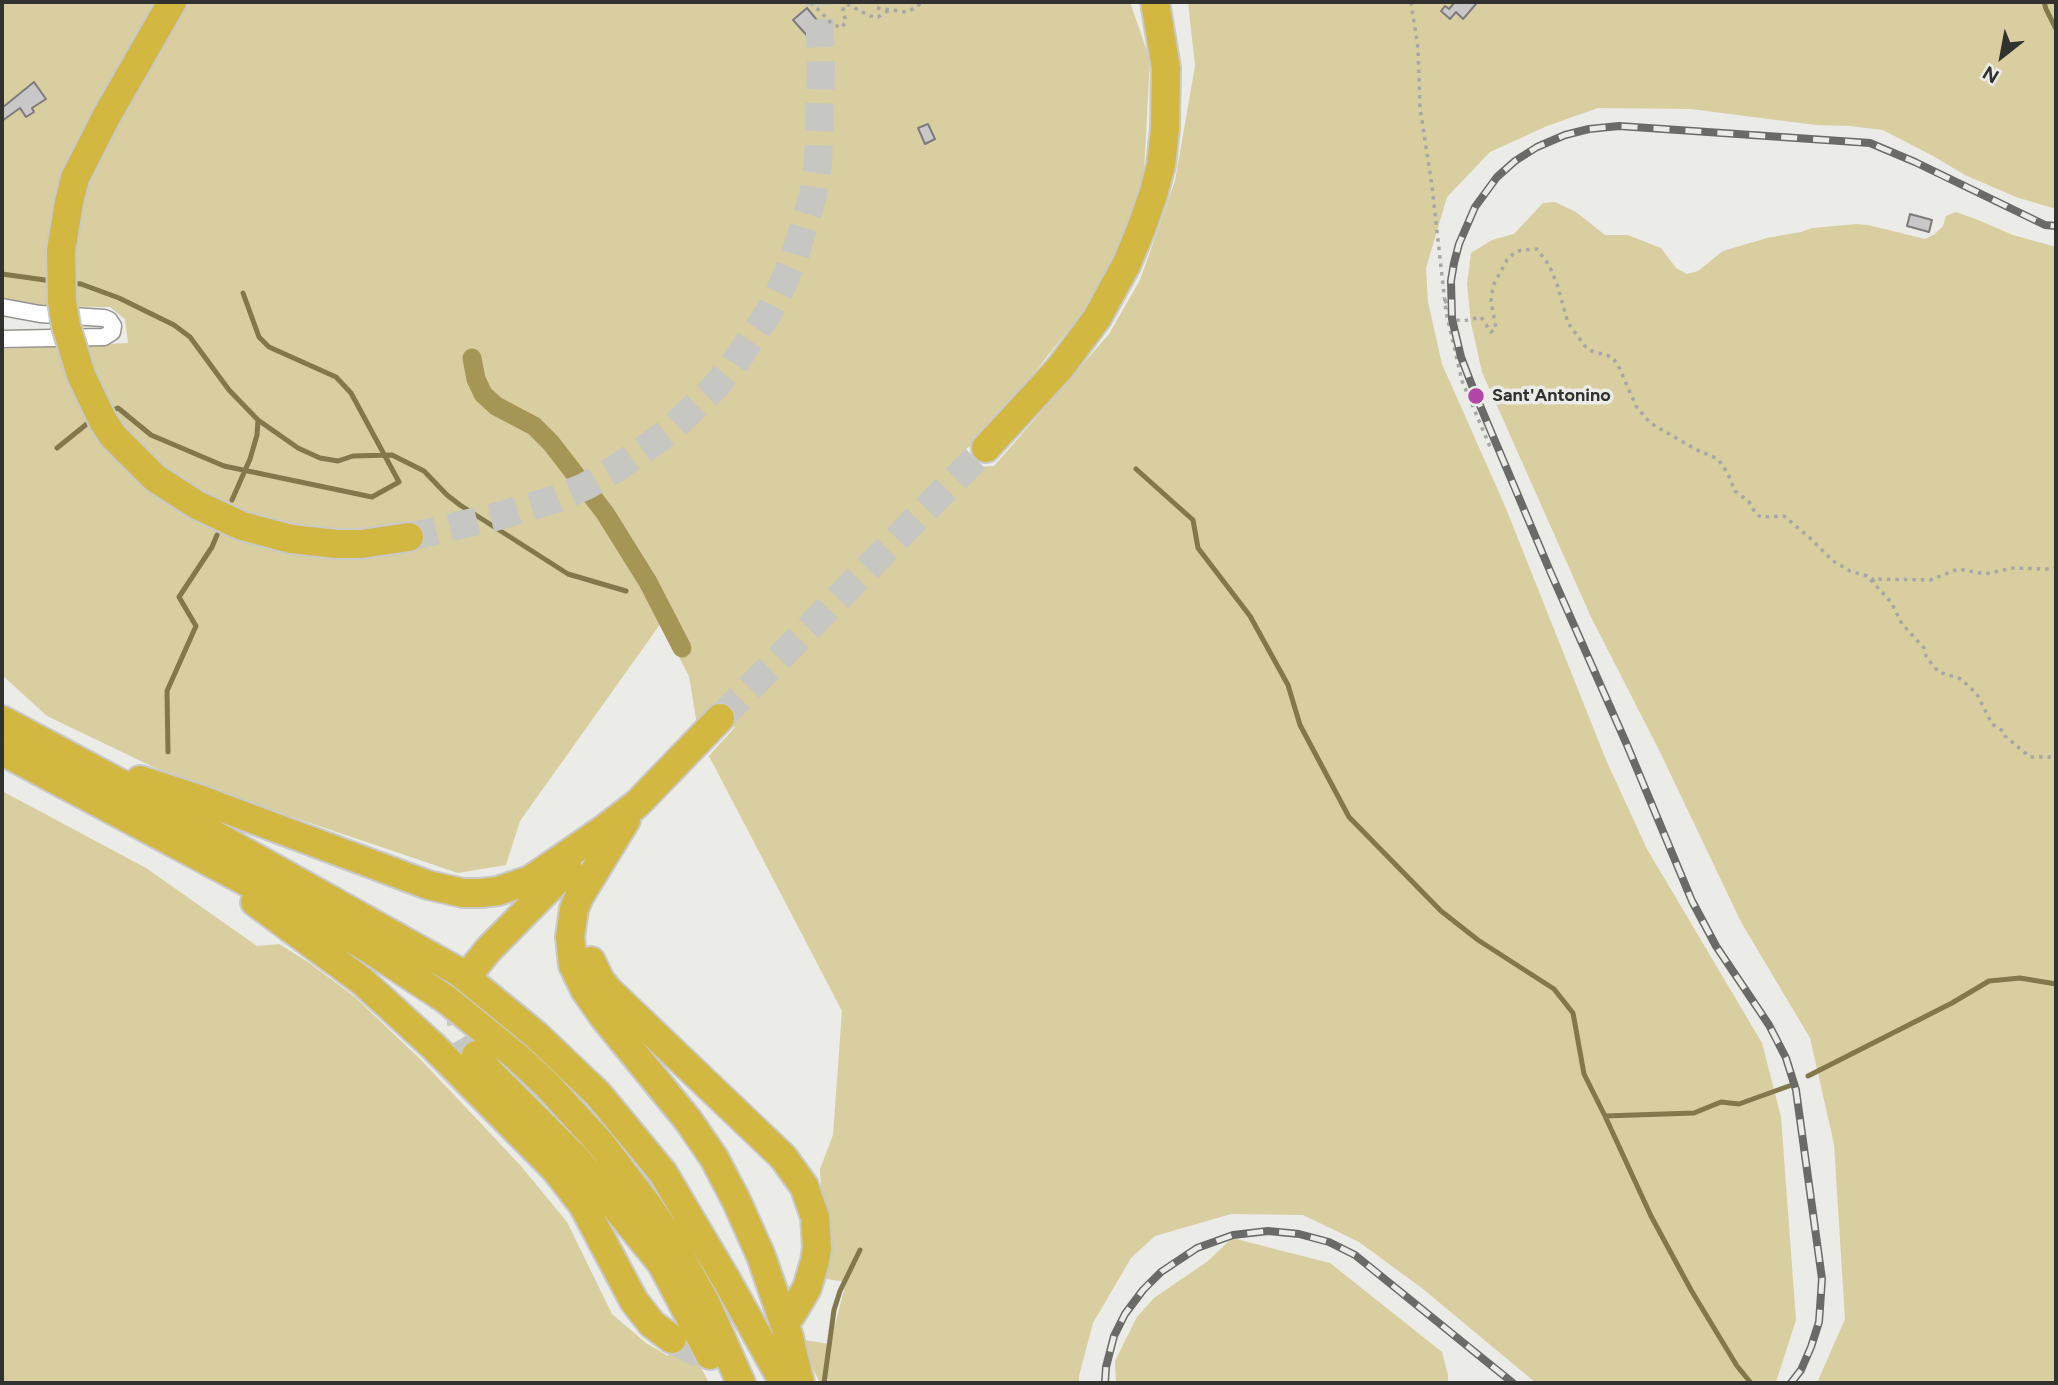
<!DOCTYPE html>
<style>
body{margin:0}
#map{position:relative;width:2058px;height:1385px;overflow:hidden;background:#ebebe7;font-family:Figtree,sans-serif}
canvas{display:block}
.frame{position:absolute;inset:0;border:4px solid #313130;pointer-events:none}
.north{position:absolute;left:1967px;top:21px;width:70px;height:70px;-webkit-text-stroke:5px #ebebe7;paint-order:stroke;rotate:211deg;font-size:19px;font-weight:700;line-height:28px;text-align:center;color:#313130}
.north::after{content:'';display:block;margin:auto;width:24px;height:32px;background:#313130;clip-path:polygon(50% 0,100% 100%,50% 72%,0 100%)}
</style>
<div id="map">
<canvas width="2058" height="1385"></canvas>
<div class="frame"></div>
<div class="north">N</div>
</div>
<script>
const ctx = document.querySelector('canvas').getContext('2d');
ctx.lineJoin = 'round';
function fillPath(path, color) {
  ctx.fillStyle = color;
  ctx.fill(path, 'evenodd');
}
function toPath(rows) {
  const path = new Path2D();
  for (const r of rows) {
    path.moveTo(r[0], r[1]);
    for (let i = 2; i < r.length; i += 2) path.lineTo(r[i], r[i + 1]);
  }
  return path;
}
function stroke(path, color, width, dash) {
  ctx.strokeStyle = color;
  ctx.lineWidth = width;
  ctx.lineCap = dash ? 'butt' : 'round';
  ctx.setLineDash(dash || []);
  ctx.stroke(path);
}
function label(font, color, halo, rows, align = 'center') {
  ctx.font = font + ' Figtree,sans-serif';
  ctx.lineWidth = 7;
  ctx.setLineDash([]);
  ctx.textBaseline = 'middle';
  ctx.strokeStyle = halo;
  ctx.fillStyle = color;
  for (const [text, x, y, turn = 0] of rows) {
    ctx.save();
    ctx.translate(x, y);
    ctx.rotate((+turn || 0) * Math.PI / 180);
    ctx.textAlign = isNaN(turn) ? turn : align;
    if (halo) ctx.strokeText(text, 0, 0);
    ctx.fillText(text, 0, 0);
    ctx.restore();
  }
}
fillPath(toPath([
 [2,2,1130,2,1150,60,1144,171,1121,244,1081,314,982,438,966,449,969,461,978,467,994,466,1109,334,1140,280,1175,181,1195,66,1188,2,2056,2,2056,209,2016,197,1965,175,1933,156,1883,130,1850,126,1816,125,1691,109,1598,108,1547,126,1490,152,1447,197,1426,268,1428,302,1442,364,1505,506,1606,760,1647,849,1762,1043,1781,1117,1796,1320,1776,1382,1536,1383,1423,1289,1359,1242,1303,1215,1231,1214,1155,1236,1131,1258,1093,1323,1079,1376,1079,1383,820,1383,798,1339,830,1344,846,1282,826,1279,820,1169,833,1135,842,1011,709,756,735,727,714,706,697,725,689,676,661,623,520,821,506,865,458,873,174,777,47,716,2,675,2,349,128,343,125,319,110,307,40,306,2,299],
 [1555,202,1576,212,1605,235,1628,235,1661,248,1676,268,1687,274,1698,271,1723,251,1767,238,1801,232,1812,228,1857,224,1868,225,1925,239,1935,234,1943,226,1946,216,1956,212,1978,220,2013,235,2056,247,2056,1383,1817,1383,1845,1319,1834,1144,1810,1038,1741,922,1660,752,1591,617,1482,372,1471,323,1467,284,1471,253,1492,240,1514,234,1543,203],
 [2,791,146,868,257,946,279,944,308,962,355,997,422,1061,520,1165,567,1222,612,1314,646,1343,668,1356,682,1331,709,1383,2,1383],
 [1232,1238,1330,1263,1442,1352,1448,1375,1448,1383,1116,1383,1115,1361,1137,1317,1154,1298,1208,1261]
]), '#d9ce9f');
stroke(toPath([
 [2044,2,2046,9,2056,29],
 [2,274,52,281],
 [69,283,81,284,119,298,174,325,190,337,229,390,258,420,298,448,320,458,338,461,353,456,392,455,424,471,447,495,460,505,568,574,626,591],
 [108,412,118,408,151,435,224,466,372,497,399,482,351,393,336,377,269,347,259,337,243,293],
 [57,448,93,419],
 [1136,469,1193,520,1198,548,1250,616,1288,685,1300,725,1349,817,1441,911,1478,940,1554,989,1573,1013,1584,1074,1605,1116,1651,1216,1691,1290,1737,1366,1751,1383],
 [232,500,250,459,257,435,258,420],
 [168,752,167,691,196,626,179,597,212,547,217,535],
 [1808,1076,1952,1003,1989,981,2020,978,2056,984],
 [1605,1116,1694,1113,1721,1102,1739,1104,1789,1086],
 [824,1383,834,1310,840,1291,860,1250]
]), '#82784b', 5);
stroke(toPath([
 [472,358,476,379,483,394,496,406,534,426,551,443,605,513,648,582,682,648]
]), '#a59656', 19);
const building = toPath([
 [1455,2,1473,2,1476,4,1463,19,1456,12,1450,19,1441,11,1445,6,1449,9,1455,2],
 [807,8,825,30,812,41,793,20,807,8],
 [34,82,46,99,32,108,34,112,26,117,20,108,2,121,2,108,34,82],
 [928,124,935,139,925,144,918,128,928,124],
 [1910,214,1932,220,1929,232,1907,226,1910,214]
]);
fillPath(building, '#cac7c9');
stroke(building, '#7e7b7d', 2);
stroke(toPath([
 [409,537,495,517,556,499,586,486,614,470,667,433,714,388,734,364,769,312,783,284,795,255,813,195,818,164,821,65,819,2],
 [720,718,986,448],
 [462,995,461,1022,464,1034,476,1055],
 [672,1339,696,1352,723,1356,750,1350,763,1344,780,1329]
]), '#c6c6c2', 28, [28, 14]);
const street = toPath([
 [2,307,40,314,104,318,109,320,113,326,112,332,104,337,2,339]
]);
const highway = toPath([
 [75,178,106,117,172,2],
 [103,421,113,436,155,478,197,505,242,526,291,539,337,544,361,544,409,537],
 [986,448,1060,368,1097,318,1127,263,1141,229,1153,195,1161,165,1165,129,1166,68,1155,2],
 [2,720,172,811,459,972,536,1035,598,1094,663,1173,727,1281,784,1383],
 [2,751,333,928,371,950,447,1000,517,1057,547,1085,601,1144,648,1206,669,1237,705,1302,741,1383],
 [140,780,199,799,428,885,463,893,481,893,498,891,530,880,603,830,637,804,720,718],
 [626,820,579,897,574,909,570,937,573,965,585,990,603,1016,688,1120,714,1158,736,1200,761,1256,789,1337,800,1383],
 [255,902,362,981,433,1046,556,1170,583,1205,634,1301,652,1324,672,1339],
 [591,961,600,980,608,990,783,1157,804,1186,815,1217,817,1248,815,1261,807,1288,791,1315],
 [476,965,489,949,568,869],
 [476,1055,490,1073,578,1161,662,1264,710,1355]
]);
stroke(street, '#959491', 19);
stroke(highway, '#c9c9c9', 32);
stroke(toPath([
 [811,2,831,23,841,28,846,22,843,10,844,6,847,4,870,16,878,17,891,9],
 [1411,2,1418,48,1420,108,1432,186,1446,312,1462,381,1491,449],
 [877,8,906,12,917,7,921,2],
 [1445,300,1453,318,1452,319,1463,321,1481,317,1491,332,1496,328,1491,301,1493,286,1496,280,1507,260,1514,253,1521,250,1537,249,1549,265,1557,284,1568,323,1585,346,1592,351,1612,357,1618,365,1636,406,1650,423,1695,449,1718,459,1728,474,1735,491,1749,502,1756,514,1761,517,1784,516,1810,538,1833,561,1850,571,1867,576,1891,602,1902,624,1924,648,1926,656,1934,667,1939,672,1961,679,1977,694,1992,724,2003,731,2005,736,2030,757,2056,757],
 [1874,582,1873,579,1930,580,1958,569,1985,574,2014,568,2049,569,2056,567]
]), '#a7a7a4', 3.5, [3.5, 5]);
stroke(street, '#fff', 16);
stroke(highway, '#d2b841', 28);
const rail = toPath([
 [1105,1383,1106,1367,1114,1336,1125,1314,1143,1290,1161,1272,1197,1248,1233,1235,1268,1231,1299,1234,1329,1242,1355,1255,1513,1383],
 [1791,1383,1801,1370,1811,1347,1819,1322,1822,1279,1796,1090,1786,1058,1769,1025,1716,946,1692,901,1627,745,1550,571,1476,396,1461,357,1452,319,1451,281,1454,263,1459,244,1475,207,1497,177,1515,161,1537,147,1565,135,1589,129,1619,126,1870,143,1915,162,2045,225,2056,226]
]);
stroke(rail, '#6a6a68', 8);
stroke(rail, '#ebebe7', 5, [16]);
const highwayBridge = toPath([
 [75,178,69,202,61,251,62,301,66,326,81,375,103,421]
]);
stroke(highwayBridge, '#c9c9c9', 32, []);
stroke(highwayBridge, '#d2b841', 28);
for (const [x, y, r, color] of [
 [1476,396,9,"#b246a7"]
]) {
  const dot = new Path2D();
  dot.arc(x, y, r, 0, 2 * Math.PI);
  ctx.fillStyle = color;
  ctx.fill(dot);
  stroke(dot, '#ebebe7', 2.5);
}
label('bold 18px', '#313130', '#ebebe7', [
 ["Sant'Antonino",1492,396]
], 'left');
</script>
